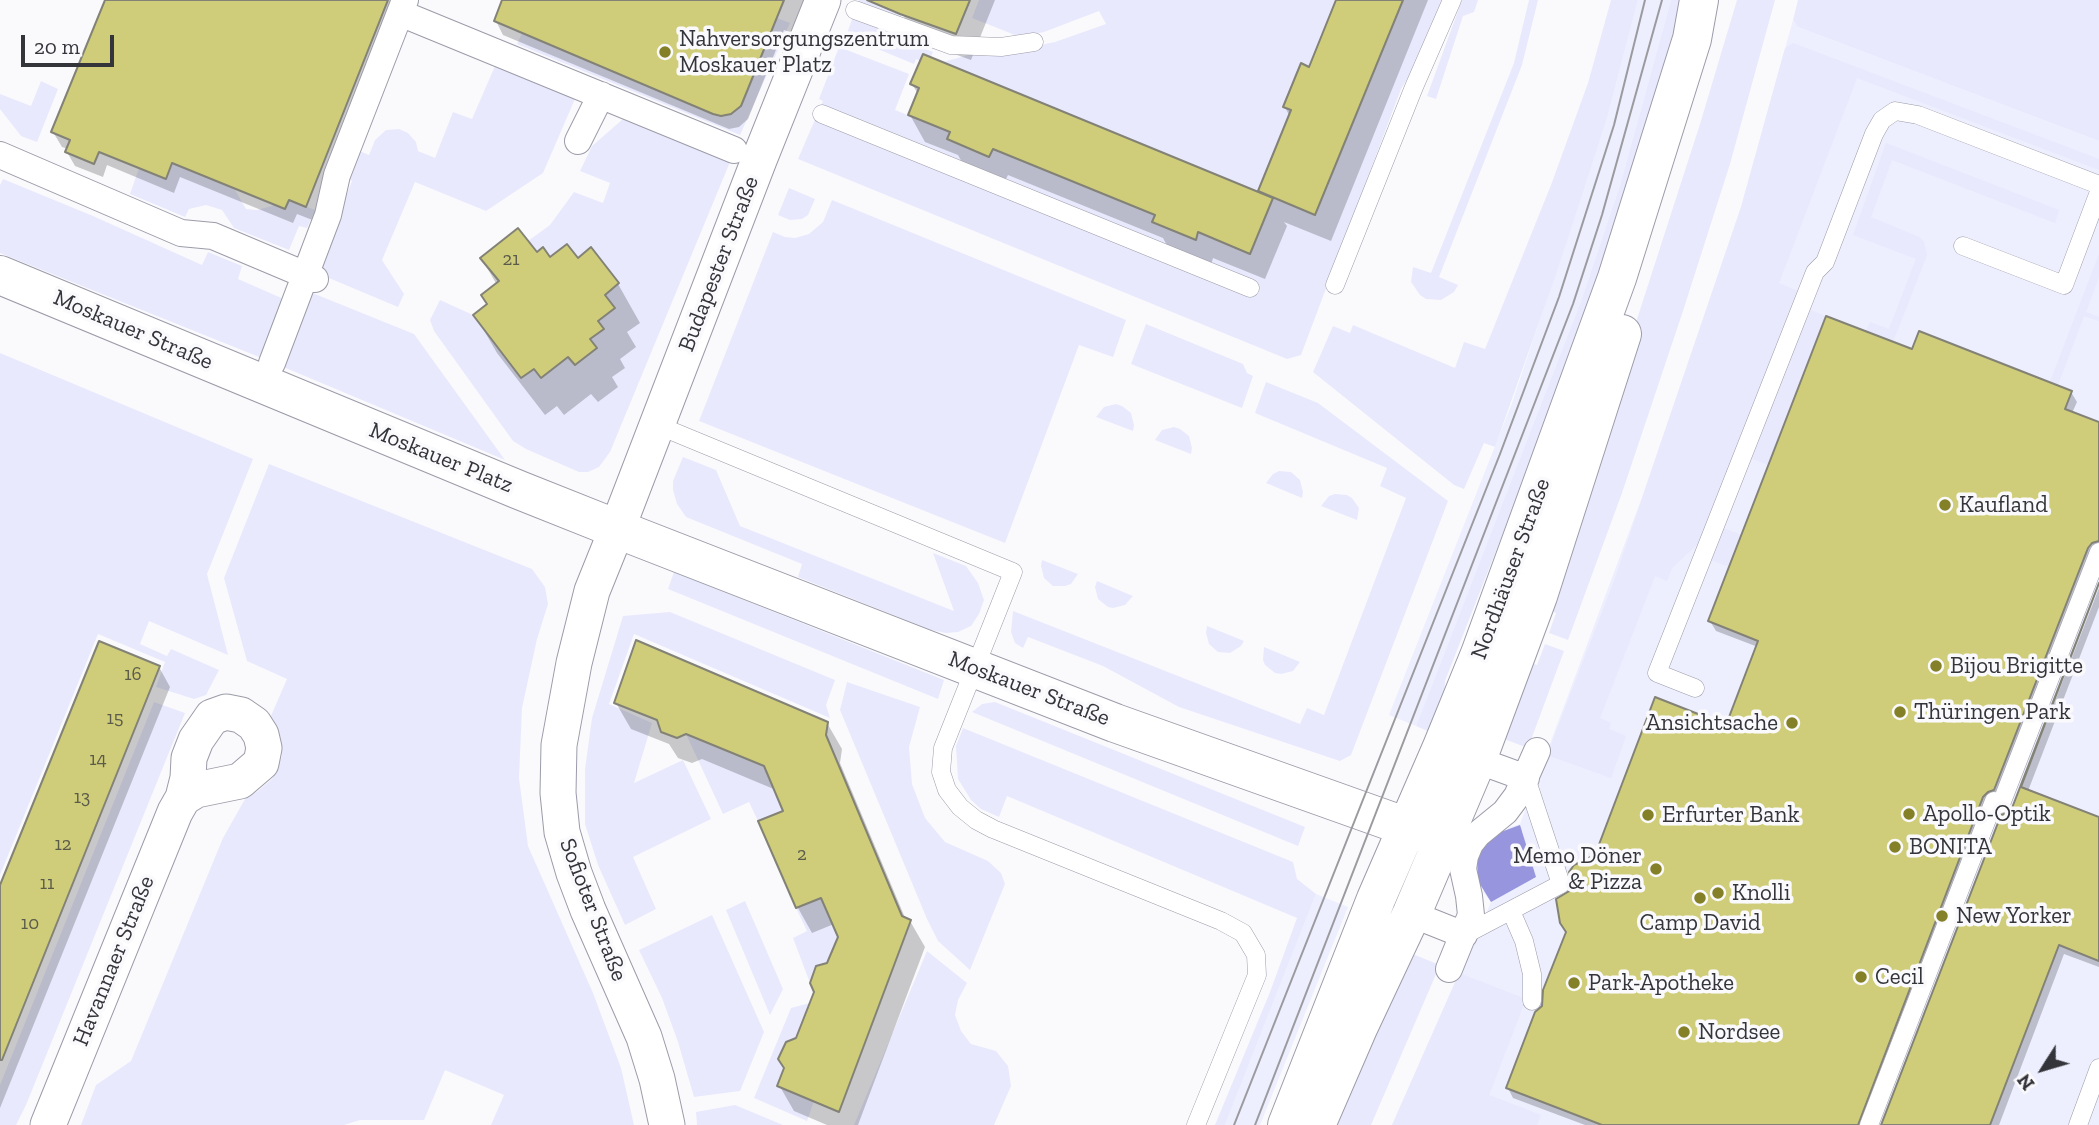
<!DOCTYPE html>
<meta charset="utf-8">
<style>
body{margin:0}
#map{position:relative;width:2099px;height:1125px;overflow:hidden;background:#fafafd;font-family:"Zilla Slab",serif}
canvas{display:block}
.north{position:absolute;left:2008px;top:1034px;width:70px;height:70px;-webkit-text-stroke:5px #fafafd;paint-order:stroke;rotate:233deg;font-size:19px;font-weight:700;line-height:28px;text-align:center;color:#34353a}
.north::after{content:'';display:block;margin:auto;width:24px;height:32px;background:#34353a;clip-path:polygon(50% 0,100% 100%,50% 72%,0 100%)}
.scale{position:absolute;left:21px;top:35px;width:93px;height:32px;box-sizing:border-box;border:4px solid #34353a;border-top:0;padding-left:9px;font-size:21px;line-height:24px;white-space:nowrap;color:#34353a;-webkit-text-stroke:5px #fafafd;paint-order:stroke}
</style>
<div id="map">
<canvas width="2099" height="1125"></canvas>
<div class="north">N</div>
<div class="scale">20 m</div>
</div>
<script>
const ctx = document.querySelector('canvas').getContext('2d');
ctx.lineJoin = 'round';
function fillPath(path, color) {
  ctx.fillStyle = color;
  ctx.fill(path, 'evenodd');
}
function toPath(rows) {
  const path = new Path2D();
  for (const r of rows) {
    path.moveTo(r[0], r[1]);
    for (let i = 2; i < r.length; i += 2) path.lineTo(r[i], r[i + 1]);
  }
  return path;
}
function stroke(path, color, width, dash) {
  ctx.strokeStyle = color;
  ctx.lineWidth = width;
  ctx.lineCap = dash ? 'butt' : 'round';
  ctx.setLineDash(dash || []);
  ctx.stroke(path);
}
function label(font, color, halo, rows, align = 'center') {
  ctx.font = font + ' "Zilla Slab",serif';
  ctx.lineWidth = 7;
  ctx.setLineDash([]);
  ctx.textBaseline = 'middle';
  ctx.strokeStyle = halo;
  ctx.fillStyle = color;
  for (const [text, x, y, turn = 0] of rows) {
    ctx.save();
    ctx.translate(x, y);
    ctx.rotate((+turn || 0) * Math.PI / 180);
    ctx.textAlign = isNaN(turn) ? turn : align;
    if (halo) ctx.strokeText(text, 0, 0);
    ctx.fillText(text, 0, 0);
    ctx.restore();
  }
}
fillPath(toPath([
 [1638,0,1671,0,1620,185,1581,301,1416,726,1389,715,1512,403,1606,122],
 [1793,20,1798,27,2099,141,2099,1125,1392,1125,1491,902,1483,892,1508,828,1520,824,1641,500,1741,207],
 [1316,894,1348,907,1260,1125,1225,1125]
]), '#edeefe');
fillPath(toPath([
 [859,0,907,0,893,36,933,52,928,64,916,59,914,64,846,36],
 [979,0,1336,0,1309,67,1301,63,1283,107,1291,110,1258,191,943,62,976,53,1011,51,1055,42,1106,24,1099,11,1044,32,1020,37,972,18],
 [1403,0,1444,0,1415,66,1401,89,1301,355,1287,359,798,159,823,101,819,99,839,47,909,74,895,110,950,132,947,140,989,157,993,149,1155,215,1152,223,1195,240,1198,232,1249,253,1273,197,1316,215],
 [1462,0,1478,0,1474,12,1463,16,1436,99,1427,96],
 [1529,0,1538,0,1522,65,1439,277,1458,285,1454,292,1441,300,1426,299,1420,295,1411,282,1413,267,1431,273,1514,63],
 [1611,0,1638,0,1606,122,1555,277,1495,447,1484,443,1464,489,1454,485,1313,372,1333,326,1350,333,1353,325,1455,368,1464,342,1485,349,1551,185,1588,83],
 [1671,0,1686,0,1586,321,1445,681,1444,703,1432,733,1416,726,1581,301,1620,185],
 [1737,0,1775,0,1730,164,1683,311,1622,493,1568,640,1549,633,1556,613,1544,607,1700,124],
 [1798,0,2099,0,2099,141,1798,27,1793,20],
 [777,18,790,23,740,135,517,44,522,33,713,114,721,116,731,114,741,106],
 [1793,43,2099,159,2099,170,1857,78,1779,283,1800,292,1703,539,1672,568,1667,581,1655,576,1600,718,1611,723,1609,729,1626,736,1611,778,1547,755,1614,581,1741,207,1785,48],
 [495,66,575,99,543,173,486,211,415,182,382,260,404,294,398,307,317,273,352,181,346,178,357,150,369,155,375,140,386,130,399,129,408,133,416,142,418,151,435,158,453,112,472,119],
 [41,81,58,89,37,142,21,136,0,109,0,94,31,106],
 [623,119,730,162,610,452,599,467,588,472,579,472,526,449,513,441,434,331,430,320,440,300,473,315,521,378,534,369,541,378,568,357,575,365,597,348,590,339,604,329,598,321,615,308,605,295,619,283,591,247,578,258,567,244,550,257,543,248,529,258,524,250,531,244,528,241,550,225,574,192,603,203,610,183,580,171,592,146],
 [1886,143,2059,210,2055,223,1892,160,1871,217,1919,237,1924,242,1927,255,1893,342,1866,331,1870,322,1889,329,1916,259,1853,235],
 [172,163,234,188,246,209,257,210,275,205,285,209,289,200,315,210,307,228,299,226,289,250,234,228,222,210,206,205,189,209,185,217,130,194,139,168,165,179],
 [3,179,93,216,202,265,208,252,242,266,238,279,286,300,264,359,0,253,0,185],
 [789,188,815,199,808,215,802,219,790,220,778,215],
 [832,200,1126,320,1113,357,1079,345,1005,543,699,421,773,232,785,237,795,238,809,234,823,222],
 [2099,254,2099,277,2086,312,2099,317,2099,321,2084,316,2058,385,2050,382],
 [310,292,414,334,505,460,281,366],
 [1809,309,1825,316,1768,465,1750,458],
 [1146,324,1243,364,1247,373,1253,376,1242,408,1131,364],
 [0,353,253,459,207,574,228,655,149,621,140,644,167,656,171,649,219,670,206,695,194,699,156,687,165,662,98,634,0,875],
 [1266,382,1318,403,1448,501,1351,755,1340,761,1179,707,1103,666,1028,637,1023,648,1015,643,1011,632,1013,611,1300,724,1307,708,1324,715,1406,498,1380,486,1387,468,1255,413],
 [1116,404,1122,406,1131,413,1134,425,1133,431,1096,417,1104,407],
 [1174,427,1180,429,1189,436,1192,448,1191,454,1155,440,1162,430],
 [683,457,716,470,740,526,954,611,933,553,966,566,978,583,984,600,979,614,971,626,958,632,946,633,931,630,798,577,802,564,686,517,677,504,673,490,673,481],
 [269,464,532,569,545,587,548,604,537,639,522,708,519,778,528,846,593,993,621,1068,634,1125,491,1125,504,1095,445,1070,424,1120,360,1120,344,1125,81,1125,96,1085,131,1061,223,838,245,799,258,791,273,778,282,756,280,735,270,718,287,679,247,661,224,578],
 [1279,471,1291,472,1300,480,1303,492,1302,498,1266,483,1273,474],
 [1335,494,1347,495,1352,498,1359,508,1357,520,1321,506,1329,496],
 [1723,528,1742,535,1729,567,1711,560],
 [1042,560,1078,574,1071,584,1065,586,1053,586,1044,578,1041,566],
 [674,572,944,680,938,699,668,589],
 [1097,581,1133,596,1125,605,1113,608,1108,607,1098,599,1095,587],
 [670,612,835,680,826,705,830,718,634,634,609,704,652,723,634,783,683,760,711,819,633,857,656,909,625,925,598,865,585,824,585,769,592,718,623,616],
 [1207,626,1244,641,1241,646,1230,653,1218,652,1209,644,1206,633],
 [1545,644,1564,651,1528,748,1496,736,1524,660,1537,665],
 [1264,647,1300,662,1293,671,1281,674,1275,673,1265,665,1263,660],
 [847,682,920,707,909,747,912,784,925,818,945,842,988,861,1001,873,1005,884,970,970,938,941,927,919,840,710],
 [154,702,185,713,26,1105,16,1125,0,1125,0,1085],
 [995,702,1305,827,1298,846,972,712,982,704],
 [963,728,1293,862,1297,879,1316,894,1225,1125,1215,1125,1270,992,1297,918,1007,796,999,817,981,809,971,800,958,779,956,746],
 [686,734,764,766,783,811,758,821,749,802,723,814],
 [821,898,838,937,827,963,816,966,810,983,793,938,807,931,796,908],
 [745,901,783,989,770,1015,726,910],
 [712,915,764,1032,740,1091,694,1097,678,1042,662,998,639,950],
 [927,951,967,983,958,1000,955,1015,961,1031,971,1044,996,1051,1008,1066,1011,1086,994,1125,854,1125],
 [1410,953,1440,965,1371,1125,1329,1125],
 [1459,973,1526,999,1489,1095,1541,1115,1537,1125,1392,1125],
 [810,1003,796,1038,786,1042,779,1059,814,1101,807,1121,754,1098,791,1008],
 [735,1105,783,1125,697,1125,696,1112]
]), '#e8e9fd');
fillPath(toPath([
 [1520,825,1536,877,1491,902,1478,881,1477,858,1482,848,1498,833]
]), '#9795de');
fillPath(toPath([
 [107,0,404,0,315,221,297,214,293,223,180,177,174,193,107,165,103,177,75,166,67,152,68,149,62,147,53,132],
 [503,0,812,0,797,35,784,30,748,119,739,127,729,129,503,35,496,21],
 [909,0,995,0,971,60,918,41,903,15],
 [1338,0,1428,0,1331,241,1284,222,1287,226,1265,279,1213,258,1211,265,1169,249,1163,238,1008,175,1004,183,964,166,958,155,925,142,910,115,918,94,912,84,1262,195,1260,191,1290,117,1285,107,1310,69],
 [591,250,618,284,640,323,627,332,636,347,620,359,625,368,612,377,618,387,598,402,591,394,564,415,557,406,545,415,497,353,475,315,488,305,497,285,482,259,537,254,550,259,577,260],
 [1913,352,2071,392,2077,402,2072,413,2099,423,2099,553,1865,1125,1585,1125,1513,1098,1508,1088,1544,1007,1567,932,1572,891,1597,856,1727,727,1758,647,1716,631,1710,621],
 [2099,588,2099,607,2028,791,2099,819,2099,967,2064,954,1999,1125,1883,1125,2013,809],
 [159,667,170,687,0,1108,0,890],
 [616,703,827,723,842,749,840,763,906,920,910,921,925,947,858,1125,827,1125,794,1111,779,1085,840,937,834,924,812,933,798,908,761,822,785,812,776,790,702,759,692,763,678,758,669,744,631,729]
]), '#0003');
const building = toPath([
 [105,0,388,0,306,207,289,200,285,209,172,163,166,179,99,152,94,164,65,152,70,140,51,132,105,0],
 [502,0,784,0,741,106,731,114,721,116,713,114,494,21,502,0],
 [867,0,970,0,956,34,900,14,867,0],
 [1336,0,1403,0,1315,215,1258,191,1291,110,1283,107,1301,63,1309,67,1336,0],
 [923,54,1273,198,1250,254,1198,232,1196,240,1152,222,1155,215,993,149,989,157,947,139,950,132,908,115,919,88,910,84,923,54],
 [518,228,537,252,543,247,550,257,567,244,578,258,591,247,619,283,605,295,615,308,598,321,604,329,590,339,597,348,575,365,568,357,541,378,534,369,521,378,473,315,487,304,481,295,499,281,480,258,518,228],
 [1826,316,1912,349,1919,331,2072,391,2065,409,2099,422,2099,541,2092,543,2088,548,1994,790,1988,792,1983,797,1858,1125,1602,1125,1506,1088,1535,1012,1542,1006,1543,990,1566,932,1560,923,1556,899,1571,890,1572,881,1569,872,1574,865,1595,855,1655,697,1726,725,1758,641,1708,621,1826,316],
 [2099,583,2021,787,2099,817,2099,961,2059,945,1990,1125,1881,1125,2001,815,2007,813,2012,808,2099,583],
 [636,640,828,722,826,735,902,916,911,920,839,1112,777,1086,784,1068,778,1059,786,1042,796,1038,814,992,810,983,816,966,827,963,838,937,821,898,796,908,758,821,783,811,764,766,686,734,677,738,661,732,657,720,614,703,636,640],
 [99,641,160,666,2,1060,0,1060,0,885,99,641]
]);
fillPath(building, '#d0cd7a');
stroke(building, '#828276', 2);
const service = toPath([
 [855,10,951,45,1001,47,1034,42],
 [822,114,1250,288],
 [1963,246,2064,285,2099,192],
 [1335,285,1414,87,1452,0],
 [657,425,1013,572,943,748,941,772,947,790,960,807,976,820,993,829,1221,921,1243,933,1256,955,1257,975,1196,1125],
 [1695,688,1657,673,1815,272,1825,262,1874,134,1882,120,1895,111,1918,115,2099,185],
 [1511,911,1524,941,1532,974,1532,1001],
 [1464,935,1561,884,1526,778],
 [1869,1125,1994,801,2001,804,2099,552],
 [2078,1125,2099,1068]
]);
const pedestrian = toPath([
 [400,13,734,150],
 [578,141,601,95],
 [0,155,181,233,213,236,315,279],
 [272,363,328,215,337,175,405,0],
 [1485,763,1526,778],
 [1424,919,1464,935],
 [1449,969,1471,915,1469,896,1463,869,1465,856,1470,844,1478,834,1505,812,1517,796,1537,751]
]);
const minor = toPath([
 [48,1125,175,812,183,798,188,778,189,758,196,740,212,717,226,712,241,715,254,724,261,735,264,748,261,763,240,781,196,790,183,798],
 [667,1125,657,1079,644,1037,588,910,574,873,562,832,558,793,559,745,574,663,592,591,617,529,759,160,823,0]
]);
const tertiary = toPath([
 [0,275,519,490,617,529,1115,723,1438,838]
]);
const secondary = toPath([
 [1287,1125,1376,899,1442,747,1480,654,1617,278,1692,39,1699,0],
 [1316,1125,1358,1028,1412,913,1477,760,1538,596,1622,334]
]);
stroke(service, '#9c9ca9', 19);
stroke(pedestrian, '#9c9ca9', 28);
stroke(minor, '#9c9ca9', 37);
stroke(tertiary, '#9c9ca9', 40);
stroke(secondary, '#9c9ca9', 40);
stroke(service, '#fff', 18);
stroke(pedestrian, '#fff', 26);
stroke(minor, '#fff', 35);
stroke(tertiary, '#fff', 38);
stroke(secondary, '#fff', 38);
stroke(toPath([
 [1234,1125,1500,454,1559,297,1614,125,1645,0],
 [1255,1125,1573,304,1602,215,1662,0]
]), '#9b9b9f', 2);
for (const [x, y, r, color] of [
 [665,52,7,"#848027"],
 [1945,505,7,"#848027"],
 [1936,666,7,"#848027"],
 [1900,712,7,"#848027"],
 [1792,723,7,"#848027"],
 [1909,814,7,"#848027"],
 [1648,815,7,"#848027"],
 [1895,847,7,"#848027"],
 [1656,869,7,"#848027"],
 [1718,893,7,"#848027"],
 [1700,898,7,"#848027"],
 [1942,916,7,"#848027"],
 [1861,977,7,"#848027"],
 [1574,983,7,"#848027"],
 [1684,1032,7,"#848027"]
]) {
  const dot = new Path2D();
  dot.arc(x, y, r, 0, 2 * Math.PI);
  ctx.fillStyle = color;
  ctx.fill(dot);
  stroke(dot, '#fafafd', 2.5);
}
label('19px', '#5b5b4a', null, [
 ["21",511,260],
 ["16",133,675],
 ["15",115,719],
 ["14",98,760],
 ["13",82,798],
 ["12",63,845],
 ["2",802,855],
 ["11",47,884],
 ["10",30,924]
]);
label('23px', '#34353a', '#fafafd', [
 ["Nahversorgungszentrum",679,39],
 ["Moskauer Platz",679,65],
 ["Kaufland",1959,505],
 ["Bijou Brigitte",1950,666],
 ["Thüringen Park",1914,712],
 ["Ansichtsache",1778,723,"right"],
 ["Apollo-Optik",1923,814],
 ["Erfurter Bank",1662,815],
 ["BONITA",1909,847],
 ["Memo Döner",1642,856,"right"],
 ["& Pizza",1642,882,"right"],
 ["Knolli",1732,893],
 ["New Yorker",1956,916],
 ["Camp David",1700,923,"center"],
 ["Cecil",1875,977],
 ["Park-Apotheke",1588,983],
 ["Nordsee",1698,1032]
], 'left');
label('23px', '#34353a', '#fafafd', [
 ["Budapester Straße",719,264,-69],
 ["Moskauer Straße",133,330,23],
 ["Moskauer Platz",441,458,22],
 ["Nordhäuser Straße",1511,569,-70],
 ["Moskauer Straße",1029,689,21],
 ["Sofioter Straße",593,910,69],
 ["Havannaer Straße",114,961,-68]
]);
</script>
